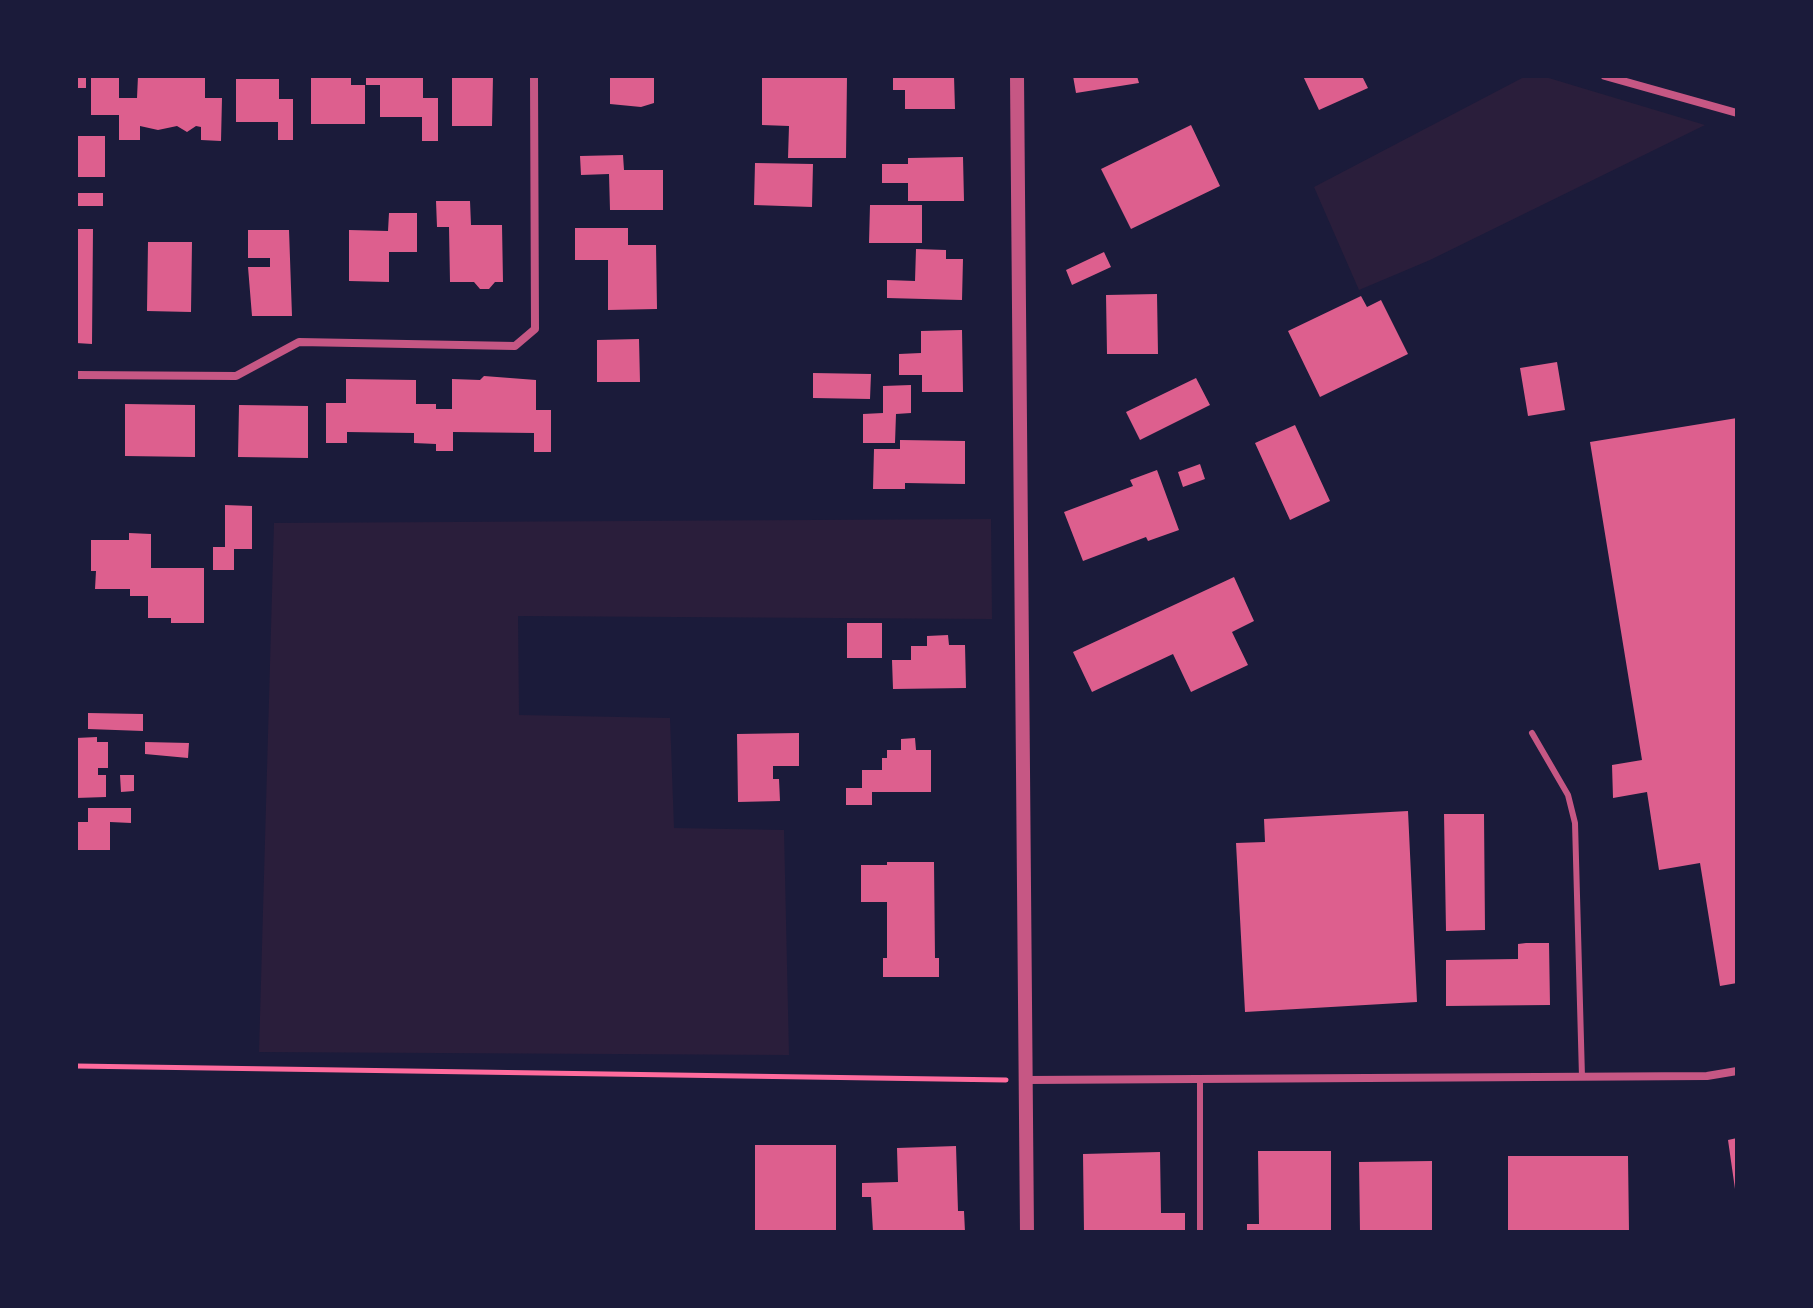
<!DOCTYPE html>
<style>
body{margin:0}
#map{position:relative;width:1813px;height:1308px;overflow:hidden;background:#1b1b3a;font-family:"DM Sans",sans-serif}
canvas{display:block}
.frame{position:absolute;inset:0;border:78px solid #1b1b3a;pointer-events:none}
</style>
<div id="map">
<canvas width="1813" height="1308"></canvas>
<div class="frame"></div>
</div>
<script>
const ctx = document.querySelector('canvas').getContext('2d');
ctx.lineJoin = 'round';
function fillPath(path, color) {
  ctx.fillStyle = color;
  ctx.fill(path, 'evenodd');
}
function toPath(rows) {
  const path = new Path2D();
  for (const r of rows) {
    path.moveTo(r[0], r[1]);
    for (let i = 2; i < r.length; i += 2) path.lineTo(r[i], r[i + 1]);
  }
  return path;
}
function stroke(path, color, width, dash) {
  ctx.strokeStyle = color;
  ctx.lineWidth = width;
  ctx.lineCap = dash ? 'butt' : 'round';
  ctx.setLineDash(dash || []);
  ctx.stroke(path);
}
fillPath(toPath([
 [1526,76,1542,76,1705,125,1430,260,1359,290,1314,187],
 [991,519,992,619,518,616,519,715,670,718,674,828,784,830,789,1055,259,1052,274,523]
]), '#2a1e3b');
fillPath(toPath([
 [76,76,86,76,86,88,76,88],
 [91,76,119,76,119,98,137,98,138,76,205,76,205,98,222,98,221,141,201,140,201,127,196,126,187,132,177,126,158,130,140,126,140,140,119,140,119,115,91,115],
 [311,76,351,76,351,85,365,85,365,124,311,124],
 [366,76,423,76,423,98,438,98,438,141,422,141,422,117,380,117,380,85,366,85],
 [452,76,493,76,492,126,452,126],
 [610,76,654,76,654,103,641,107,610,104],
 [762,76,847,76,846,158,788,158,789,126,762,125],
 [893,76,954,76,955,109,905,109,905,90,893,90],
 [1073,76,1137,76,1139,83,1076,93],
 [1303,76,1362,76,1368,88,1319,110],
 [236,79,279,79,279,99,293,99,293,140,278,140,278,122,236,122],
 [1191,125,1220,186,1131,229,1101,169],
 [76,136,105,136,105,177,76,177],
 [623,155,624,170,663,170,663,210,610,210,609,174,581,175,580,156],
 [963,157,964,201,908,201,908,183,882,183,882,164,908,164,908,158],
 [755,163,813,164,812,207,754,205],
 [76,193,103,193,103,206,76,206],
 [436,201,470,201,471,225,502,225,503,282,495,282,489,289,480,289,474,282,450,282,449,227,437,227],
 [870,205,922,205,922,243,869,243],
 [389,213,417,213,417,252,389,252,389,282,349,281,349,230,388,231],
 [575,228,628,228,628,245,656,245,657,309,608,310,608,260,575,260],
 [76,229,93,229,92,344,76,343],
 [248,230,289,230,292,316,252,316,248,267,270,267,270,258,248,258],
 [148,242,192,242,191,312,147,311],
 [916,249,946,250,946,259,963,259,962,300,887,298,887,280,915,281],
 [1104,252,1111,267,1072,285,1066,270],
 [1157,294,1158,354,1107,354,1106,295],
 [1361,296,1367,307,1381,300,1408,354,1320,397,1288,331],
 [962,330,963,392,922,392,922,375,899,375,899,354,921,353,921,331],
 [639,339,640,382,597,382,597,340],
 [1557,362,1565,410,1528,416,1520,368],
 [813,373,871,374,870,399,813,398],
 [484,376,536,380,536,410,551,410,551,452,534,452,534,433,453,432,453,451,436,451,436,444,414,443,414,433,347,432,347,443,326,443,326,403,346,403,346,379,416,380,416,404,436,404,436,409,452,409,452,379,480,380],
 [1196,378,1210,405,1140,440,1126,412],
 [911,385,911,413,896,414,895,443,863,443,863,414,883,413,883,386],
 [125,404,195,405,195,457,125,456],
 [239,405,308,406,308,458,238,457],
 [1737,418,1737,983,1720,986,1700,863,1659,870,1647,792,1613,798,1612,765,1642,760,1590,442],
 [1295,425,1330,501,1290,520,1255,443],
 [900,440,965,441,965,484,905,483,905,489,873,489,874,449,900,449],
 [1200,464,1205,479,1183,487,1178,472],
 [1157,470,1179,530,1148,541,1146,537,1083,561,1064,512,1133,486,1130,480],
 [225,505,252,506,252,549,234,549,234,570,213,570,213,547,225,547],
 [129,533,151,534,151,568,204,568,204,623,171,623,171,618,148,618,148,596,130,596,130,589,95,589,96,571,91,571,91,540,129,540],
 [1234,577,1254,621,1232,632,1248,665,1191,692,1173,654,1092,692,1073,652],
 [847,623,882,623,882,658,847,658],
 [948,635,949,645,965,645,966,688,893,689,892,660,911,660,911,646,927,646,927,636],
 [88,713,143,714,143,731,88,729],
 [799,733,799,766,773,766,773,779,779,779,780,801,738,802,737,734],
 [97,737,97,742,108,742,108,768,98,768,98,775,106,775,106,797,76,798,76,738],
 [915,738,916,750,931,750,931,792,872,792,872,805,846,805,846,788,862,788,862,770,882,770,882,758,887,758,887,750,901,750,901,739],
 [145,742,189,743,188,758,145,754],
 [120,775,134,775,134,791,121,792],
 [88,808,131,808,131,823,110,822,110,850,76,850,76,822,88,822],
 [1408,811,1417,1002,1245,1012,1236,843,1265,842,1264,819],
 [1444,814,1484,814,1485,930,1446,931],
 [887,862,934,862,935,958,939,958,939,977,883,977,883,958,887,958,887,902,861,902,861,865,887,865],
 [1526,943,1549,943,1550,1005,1446,1006,1446,960,1518,959,1518,944],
 [1737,1138,1737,1189,1735,1189,1728,1140],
 [755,1145,836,1145,836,1232,755,1232],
 [956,1146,958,1211,964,1211,965,1232,873,1232,871,1197,862,1197,862,1183,898,1182,897,1148],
 [1258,1151,1331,1151,1331,1232,1247,1232,1247,1224,1259,1224],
 [1160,1152,1161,1213,1185,1213,1185,1232,1084,1232,1083,1154],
 [1508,1156,1628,1156,1629,1232,1508,1232],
 [1432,1161,1432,1232,1360,1232,1359,1162]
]), '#dd5f8e');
stroke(toPath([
 [76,1066,1006,1080]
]), '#ff6b9d', 5);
stroke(toPath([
 [1532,733,1568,795,1575,823,1582,1077],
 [1200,1079,1200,1232]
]), '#c65784', 6);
stroke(toPath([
 [1605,76,1737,113],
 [76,375,236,376,299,342,515,346,535,329,534,76],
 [1027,1080,1707,1076,1737,1071]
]), '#c65784', 8);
stroke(toPath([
 [1017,76,1027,1232]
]), '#c65784', 14);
</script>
